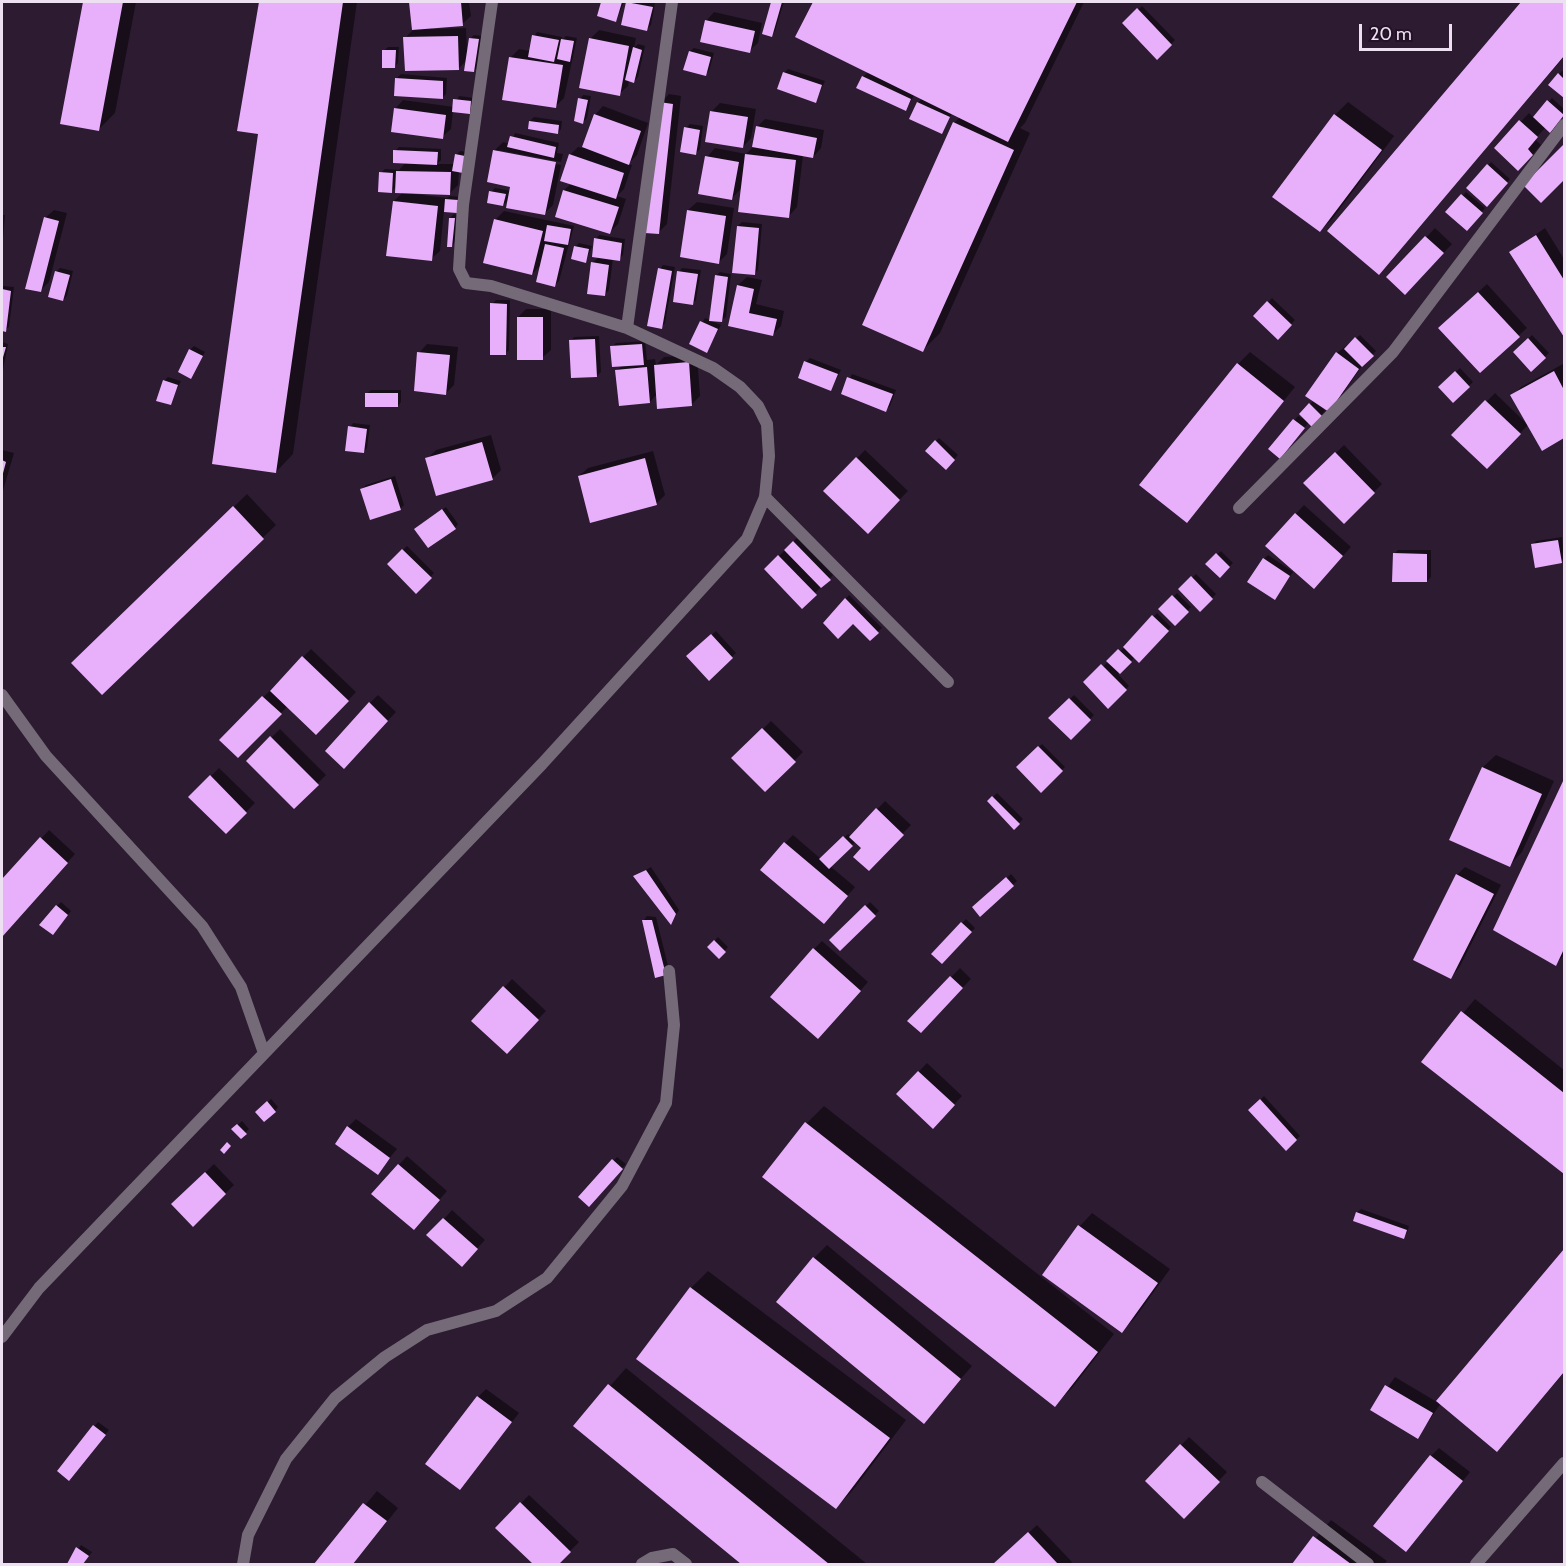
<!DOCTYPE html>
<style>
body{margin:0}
#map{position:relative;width:1566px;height:1566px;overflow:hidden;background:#2d1b32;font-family:Cabin,sans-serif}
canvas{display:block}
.frame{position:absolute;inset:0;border:3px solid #ede1f1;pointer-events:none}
.scale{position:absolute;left:1359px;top:24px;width:93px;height:27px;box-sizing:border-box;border:3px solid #ede1f1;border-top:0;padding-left:8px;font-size:18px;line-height:21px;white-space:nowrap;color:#ede1f1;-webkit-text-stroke:4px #231228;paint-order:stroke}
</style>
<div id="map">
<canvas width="1566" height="1566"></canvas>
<div class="frame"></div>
<div class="scale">20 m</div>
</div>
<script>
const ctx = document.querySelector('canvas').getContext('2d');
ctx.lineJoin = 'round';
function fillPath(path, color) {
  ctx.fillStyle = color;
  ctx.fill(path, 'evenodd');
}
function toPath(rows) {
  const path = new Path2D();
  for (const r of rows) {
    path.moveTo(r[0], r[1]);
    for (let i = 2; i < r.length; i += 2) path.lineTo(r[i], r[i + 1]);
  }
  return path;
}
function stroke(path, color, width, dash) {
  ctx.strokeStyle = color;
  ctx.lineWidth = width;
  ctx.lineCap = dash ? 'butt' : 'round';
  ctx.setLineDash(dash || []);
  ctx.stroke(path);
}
fillPath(toPath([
 [85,2,136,2,115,113,98,130,62,122],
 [260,2,357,2,293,454,276,472,260,133,239,129],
 [411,2,469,2,471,16,462,24,432,27,432,29,466,28,467,52,470,39,474,35,482,36,478,67,474,71,467,60,459,68,405,38,413,30],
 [603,2,624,2,616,21,599,15],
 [628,2,655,3,651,25,647,29,623,24],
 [773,2,784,2,775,31,771,35,763,33],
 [814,2,1084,2,1025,123,1020,128,1030,133,940,333,923,350,954,123,960,117,952,113,942,132,918,103,922,98,915,94,906,109,863,77,868,72,797,37],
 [1523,2,1564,2,1564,57,1379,273,1329,230],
 [1142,6,1175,40,1157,58,1124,23],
 [714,12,762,23,758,43,749,51,706,21],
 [599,30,636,38,634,48,638,44,645,46,638,77,634,81,629,80,628,86,619,94,590,39],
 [537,32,562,37,561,41,566,36,577,38,564,98,556,106,510,58,519,49,530,51,534,36],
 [388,47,399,47,398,63,394,67,384,51],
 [694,48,714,53,709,71,705,74,690,51],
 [788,69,825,81,816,101,784,73],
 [1562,71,1564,72,1564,96,1550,84],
 [401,74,447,78,446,94,442,98,397,78],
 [669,94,681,96,667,224,658,233,661,103],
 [583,95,591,96,587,118,583,122,580,99],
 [459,96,474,98,473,108,469,112,453,111,451,129,442,137,395,109,403,100,454,107],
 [1552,98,1564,109,1564,115,1550,131,1546,127,1535,139,1541,145,1527,161,1496,148,1529,113,1534,118],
 [1348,102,1394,136,1333,218,1320,231,1335,115],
 [720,103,756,109,751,138,743,147,711,112],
 [603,106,648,123,637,155,628,164,632,165,624,189,617,196,626,199,618,224,610,232,557,216,564,190,572,183,570,155,578,147,583,148,595,115],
 [534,117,562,121,561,129,558,133,530,121],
 [765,119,824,130,821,148,813,157,803,155,797,207,789,216,742,188,732,198,707,157,715,148,746,154,753,147,757,127],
 [690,124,703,126,700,149,696,153,686,128],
 [515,133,559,143,557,153,563,154,561,162,498,150,498,153,561,165,553,205,544,214,510,198,503,205,491,192,495,188,511,191,512,185,494,151,503,142,510,144],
 [399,147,441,149,441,160,437,164,455,164,456,155,460,151,468,152,459,171,458,185,450,193,414,192,414,194,447,198,450,196,461,197,460,207,444,210,440,251,431,259,394,201,404,191,397,186,392,191,381,173,385,169,399,170,406,162,395,151],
 [1491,162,1510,179,1487,205,1468,188],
 [1466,192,1485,208,1467,229,1448,212],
 [697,202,734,208,727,254,719,262,688,210],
 [54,210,67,213,49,282,40,291,45,218],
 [504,211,574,226,559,281,555,285,542,264,532,274,495,220],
 [454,214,458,215,455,242,452,246,450,218],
 [2,215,5,215,2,251],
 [742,222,762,224,758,270,754,274,738,226],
 [1435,228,1452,244,1405,293,1389,277],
 [1545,228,1564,259,1564,334,1511,252],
 [599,235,625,239,623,255,619,259,613,258,609,290,605,294,592,263,599,257,596,239],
 [579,243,592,246,586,261,575,247],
 [663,265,675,267,665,323,661,327,660,269],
 [60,268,73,271,67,296,63,300,56,272],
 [682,268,701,270,696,300,692,304,679,272],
 [720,272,731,274,726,317,722,320,716,276],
 [747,277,762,280,756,304,784,311,781,326,772,335,729,325,738,285],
 [1487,284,1527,328,1518,336,1448,320],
 [3,286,14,287,9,327,5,330,2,330],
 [1272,298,1295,320,1278,338,1255,316],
 [496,300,510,300,509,350,505,354,492,304],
 [526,309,551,309,551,350,542,358,518,317],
 [705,318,721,325,707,351,691,343],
 [1360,335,1376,351,1364,363,1337,402,1321,405,1325,411,1312,425,1309,422,1284,453,1270,449,1298,416,1308,421,1301,414,1314,400,1337,353],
 [1532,335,1549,353,1531,370,1515,352],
 [599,336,601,372,597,376,571,341,574,337],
 [645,341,647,360,655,359,656,365,664,357,697,355,700,396,691,405,657,394,650,402,617,370,623,365,612,347,616,343],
 [2,342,8,344,2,375],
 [427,344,458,347,454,385,446,393,419,353],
 [194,346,205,352,191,377,190,350],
 [1250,352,1295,387,1186,521,1238,364],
 [810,358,841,370,831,390,806,362],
 [1563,364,1564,436,1543,449,1512,396,1521,387],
 [1460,368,1473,382,1453,401,1440,387],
 [852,374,896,390,890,406,886,410,843,393],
 [168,377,181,381,170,403,164,381],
 [371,390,401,390,401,402,398,406,367,394],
 [1495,393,1528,425,1487,467,1454,435],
 [353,423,370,425,367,448,364,452,350,427],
 [491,435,501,470,492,479,427,459,436,450],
 [939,438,958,455,946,468,927,450],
 [1344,445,1382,484,1344,522,1305,483],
 [2,450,14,453,2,494],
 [865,450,908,491,868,532,825,491],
 [653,451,665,495,656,504,579,476,588,468],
 [395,476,404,505,400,509,362,489,366,485],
 [247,494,276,525,102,693,86,650],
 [1304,505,1351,547,1322,579,1267,546],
 [446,507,458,524,455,528,420,525],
 [1562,537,1564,559,1561,562,1533,545,1536,541],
 [797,538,833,575,802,606,766,569],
 [407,546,434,573,416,592,389,564],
 [1398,550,1431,550,1431,577,1427,581,1394,554],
 [1221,551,1233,563,1220,576,1207,564],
 [1268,555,1293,572,1278,594,1264,559],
 [1196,574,1216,594,1200,610,1180,589],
 [1177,593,1191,607,1175,624,1161,609],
 [849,595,882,628,870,639,838,607],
 [1157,613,1171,627,1139,661,1135,657,1118,674,1129,686,1108,706,1085,682,1124,648],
 [716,631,736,653,709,679,688,656],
 [311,649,356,692,325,725,288,706,238,756,221,740],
 [378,695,396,712,352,758,370,703],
 [1074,695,1094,715,1071,738,1051,718],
 [771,721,803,752,765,790,734,758],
 [280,729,326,775,294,807,248,761],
 [1042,744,1065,767,1041,790,1018,767],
 [1496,755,1554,781,1522,852,1510,865,1451,839,1483,767],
 [219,768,255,803,226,832,190,797],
 [1564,783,1564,955,1555,964,1495,929],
 [997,793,1023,819,1014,828,989,801],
 [885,801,911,825,868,869,863,848,856,841,830,866,855,887,832,914,785,843,793,835,821,859,848,834,851,837],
 [49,830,75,854,2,936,2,881],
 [651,867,679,910,671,923,635,876],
 [1465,867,1501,885,1459,968,1451,977,1457,875],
 [1011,874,1017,881,980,914,974,907],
 [61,902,71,911,56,930,57,906],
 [870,902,879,911,840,949,831,940],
 [647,916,656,917,669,970,666,974,644,920],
 [966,919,975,928,942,962,933,954],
 [718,937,728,947,719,957,709,947],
 [822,941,868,982,826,1029,814,949],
 [960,968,971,979,921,1031,909,1021],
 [512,979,546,1011,506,1052,473,1021],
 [1475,999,1564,1070,1564,1172,1423,1061],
 [927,1063,962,1096,933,1127,898,1094],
 [1264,1096,1300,1136,1286,1149,1250,1110],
 [271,1099,278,1107,275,1111,257,1112],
 [824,1106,1114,1334,1072,1388,1055,1405,764,1176,807,1123],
 [356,1119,397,1149,377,1173,348,1127],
 [242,1121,249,1129,241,1137,233,1129],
 [407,1156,447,1191,422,1220,373,1194],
 [617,1157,626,1164,589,1205,580,1197],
 [214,1164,234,1185,193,1225,173,1204],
 [1361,1209,1409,1226,1407,1233,1403,1237,1357,1213],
 [452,1210,485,1240,470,1256,444,1219],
 [1092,1213,1170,1269,1135,1318,1122,1331,1044,1275,1080,1226],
 [827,1245,972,1366,923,1422,814,1258],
 [1564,1252,1564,1373,1497,1450,1441,1403,1418,1437,1372,1409,1395,1377,1437,1402],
 [708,1271,906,1420,853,1490,836,1508,691,1288],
 [626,1368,867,1564,743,1564,575,1426],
 [486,1389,519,1413,460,1488,478,1397],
 [98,1422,109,1430,73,1475,59,1470],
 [1189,1437,1227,1472,1184,1517,1147,1481],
 [1439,1448,1470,1472,1414,1542,1431,1456],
 [377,1491,398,1508,353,1564,316,1564],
 [529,1495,579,1542,557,1564,535,1564,497,1528],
 [1331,1520,1387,1561,1384,1564,1294,1564],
 [1037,1525,1072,1562,1070,1564,995,1564],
 [81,1545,92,1552,83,1564,70,1564,68,1563]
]), '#0007');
fillPath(toPath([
 [83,2,123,2,99,131,60,124],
 [259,2,343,2,276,473,212,464,258,134,237,131],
 [409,2,461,2,463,26,412,30],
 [601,2,622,2,616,22,597,16],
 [626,2,653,7,647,31,621,25],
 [771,2,782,2,772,37,762,34],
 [813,2,1077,2,1008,142,795,37],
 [1521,2,1564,2,1564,56,1379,275,1327,231],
 [1137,8,1172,45,1157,60,1122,23],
 [705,20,755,31,750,53,700,42],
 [532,35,559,40,554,62,528,57],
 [458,36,459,70,405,71,403,37],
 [469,38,479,39,474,72,464,71],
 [589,38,629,46,620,96,579,88],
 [561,39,574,41,570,62,557,59],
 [633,47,642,50,634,83,625,80],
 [382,50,396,50,395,68,382,68],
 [689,51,711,57,706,76,683,70],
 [509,57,563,65,556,108,502,100],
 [783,72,822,85,816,103,777,89],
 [1558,73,1564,79,1564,98,1548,85],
 [862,76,911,99,906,111,856,88],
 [395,78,443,81,443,99,394,96],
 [578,98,588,100,583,124,574,121],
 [453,99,471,101,470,114,452,112],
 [1547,100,1564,115,1550,133,1533,117],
 [659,102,673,104,659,234,645,233],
 [917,102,950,117,942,134,909,119],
 [394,108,446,115,443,139,391,132],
 [710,111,748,117,743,148,705,142],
 [594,114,641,131,629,165,582,147],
 [1334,114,1382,150,1320,232,1272,197],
 [1519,120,1538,137,1528,149,1533,155,1518,171,1494,148],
 [529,121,559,125,558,134,528,129],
 [953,122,1014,150,923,352,862,325],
 [756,126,817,138,813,158,752,147],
 [684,127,700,130,696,155,680,152],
 [510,136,556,147,554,158,507,147],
 [1564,144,1564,180,1541,203,1523,185],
 [393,150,438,152,437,165,393,163],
 [493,150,556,162,545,215,506,208,510,187,487,182],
 [455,154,465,156,463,173,452,171],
 [569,154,624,173,616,199,560,181],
 [745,154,796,160,789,218,738,212],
 [705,156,739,162,732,200,698,194],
 [1487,164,1508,183,1487,207,1466,188],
 [396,171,451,172,450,195,395,193],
 [379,172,393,173,392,193,378,192],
 [563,190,619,207,610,234,555,217],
 [489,191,506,194,503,206,487,203],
 [1461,194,1483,213,1467,231,1445,212],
 [445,199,458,200,457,213,444,212],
 [393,201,438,206,432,261,386,256],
 [687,210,726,216,719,264,680,257],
 [44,217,59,221,41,292,25,289],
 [449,218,455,218,452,247,447,247],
 [494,219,543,231,532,275,483,263],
 [547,225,571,229,568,245,544,241],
 [737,226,759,228,755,275,732,273],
 [1536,235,1564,280,1564,337,1509,252],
 [1425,236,1444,253,1405,295,1386,277],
 [594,238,622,243,620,261,592,257],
 [545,244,564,248,555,287,536,282],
 [574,246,589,249,586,263,571,259],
 [591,262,609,265,605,296,587,294],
 [658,268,672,271,662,329,647,326],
 [55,271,70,275,63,301,48,297],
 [677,271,698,274,693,305,673,302],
 [715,275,728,277,722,322,709,321],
 [737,285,754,289,749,313,777,319,773,336,728,326],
 [2,289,11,291,6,332,2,331],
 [1478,292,1520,337,1480,373,1438,328],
 [1267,301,1292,325,1278,340,1253,316],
 [490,303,507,304,506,355,490,355],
 [517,317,543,317,543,360,517,360],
 [700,321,718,329,707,353,689,344],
 [1355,337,1374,356,1362,367,1344,349],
 [1528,338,1546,358,1531,372,1513,352],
 [595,339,597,377,571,378,569,340],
 [642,344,644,365,612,367,610,346],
 [2,347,6,347,2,361],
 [189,349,203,356,191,379,178,372],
 [417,352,450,355,446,395,414,391],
 [1336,352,1359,369,1329,412,1305,396],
 [804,361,838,374,831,391,798,378],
 [689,362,692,406,657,409,654,365],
 [1237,363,1284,401,1187,523,1139,485],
 [647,367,650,403,619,406,615,370],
 [1455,371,1470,387,1453,403,1438,387],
 [1554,371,1564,390,1564,438,1542,451,1510,395],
 [847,377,893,394,886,412,841,394],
 [163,380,178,385,171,405,156,401],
 [365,393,398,393,398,407,365,407],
 [1485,400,1521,434,1487,469,1451,435],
 [1309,403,1322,416,1312,427,1299,414],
 [1293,419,1305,428,1280,459,1268,449],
 [348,426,367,429,364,453,345,451],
 [935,440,955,460,946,470,925,451],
 [482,442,493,480,436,496,425,458],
 [1335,452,1375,493,1344,524,1303,483],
 [856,457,900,500,868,534,823,491],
 [645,458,657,505,590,523,578,476],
 [2,460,6,462,2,477],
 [391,479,401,510,370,520,360,489],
 [233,506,264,539,102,695,71,663],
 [442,509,456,529,428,548,414,529],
 [1295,513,1343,556,1314,589,1265,546],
 [1558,540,1562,563,1535,568,1531,544],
 [793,541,831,580,821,588,784,550],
 [402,549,432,578,416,594,387,564],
 [1216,553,1230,567,1220,578,1205,564],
 [1393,553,1427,554,1427,582,1392,582],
 [778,555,817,595,802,609,764,569],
 [1263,558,1290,576,1275,600,1247,582],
 [1191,576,1213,599,1200,612,1178,589],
 [1172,595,1189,612,1175,626,1158,609],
 [845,598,879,633,870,641,853,624,838,639,823,623],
 [1152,615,1169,631,1139,663,1123,647],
 [711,634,733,658,709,681,686,656],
 [1118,649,1132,662,1120,674,1106,661],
 [302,656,349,701,316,735,270,691],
 [1101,664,1127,690,1108,709,1083,682],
 [262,696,282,714,238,758,219,740],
 [1069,698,1091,720,1071,740,1048,718],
 [369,702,388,721,344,769,325,751],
 [762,728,796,762,765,792,731,758],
 [270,736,319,785,294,809,246,761],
 [1038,746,1063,771,1041,793,1016,767],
 [1482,767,1542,794,1510,867,1449,840],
 [210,775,247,813,226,834,188,797],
 [1564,779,1564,949,1556,966,1493,930],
 [992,796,1020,824,1014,830,987,801],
 [876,808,904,835,869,871,853,857,861,848,849,837],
 [843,836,853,846,829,869,819,859],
 [40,837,68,863,2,937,2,879],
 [784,842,848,896,824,924,760,870],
 [646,870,676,914,671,925,633,876],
 [1456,874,1494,894,1451,979,1413,960],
 [1006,877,1014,886,980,917,972,907],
 [56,905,68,915,53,935,39,925],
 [865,905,876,916,840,951,829,940],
 [642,920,652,920,666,975,655,978],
 [961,922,972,932,942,964,931,954],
 [714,940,726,952,719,959,707,947],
 [813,948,861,991,818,1039,770,997],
 [950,976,963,988,921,1033,907,1021],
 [503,986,539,1020,507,1054,471,1021],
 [1461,1011,1564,1093,1564,1174,1421,1062],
 [918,1071,955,1105,933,1129,896,1094],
 [1260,1099,1297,1140,1286,1151,1248,1110],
 [267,1101,276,1112,264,1122,255,1112],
 [805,1122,1098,1352,1055,1407,762,1177],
 [237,1124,247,1134,241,1139,231,1129],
 [347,1126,390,1158,378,1175,335,1144],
 [227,1142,231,1146,224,1154,220,1150],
 [612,1159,623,1169,589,1207,578,1197],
 [398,1164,440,1200,414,1230,371,1194],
 [205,1172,226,1194,193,1227,171,1204],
 [1356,1212,1407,1230,1404,1239,1353,1221],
 [443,1218,478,1249,462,1267,426,1235],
 [1078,1225,1158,1283,1122,1333,1042,1275],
 [1564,1249,1564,1372,1497,1452,1436,1401],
 [813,1257,961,1379,924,1424,776,1302],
 [690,1287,890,1438,836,1509,636,1359],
 [608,1384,829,1564,741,1564,573,1426],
 [1385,1385,1433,1413,1418,1439,1370,1410],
 [477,1396,512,1422,460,1490,425,1464],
 [93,1425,106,1435,69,1481,57,1471],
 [1180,1444,1220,1482,1184,1519,1145,1481],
 [1430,1455,1463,1481,1406,1552,1373,1526],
 [520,1502,571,1552,559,1564,533,1564,495,1528],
 [363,1503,387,1521,353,1564,314,1564],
 [1028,1532,1058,1564,993,1564],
 [1313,1536,1351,1564,1292,1564],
 [76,1547,89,1556,83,1564,67,1564]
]), '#e8affb');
stroke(toPath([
 [765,497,948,682],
 [2,695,46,756,202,926,241,987,264,1053],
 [1262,1482,1368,1564],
 [243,1564,248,1535,286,1459,335,1398,385,1357,427,1330,496,1311,547,1278,622,1186,666,1103,674,1025,669,971],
 [1476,1564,1564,1463]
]), '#756b78', 12);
stroke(toPath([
 [627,328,672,2],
 [1239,508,1393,352,1564,125],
 [2,1337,39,1288,542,764,747,539,765,497,769,456,767,424,758,406,740,387,713,368,627,328,491,286,466,283,459,269,463,205,492,2],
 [642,1564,652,1558,673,1554,686,1564]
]), '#756b78', 12);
</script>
